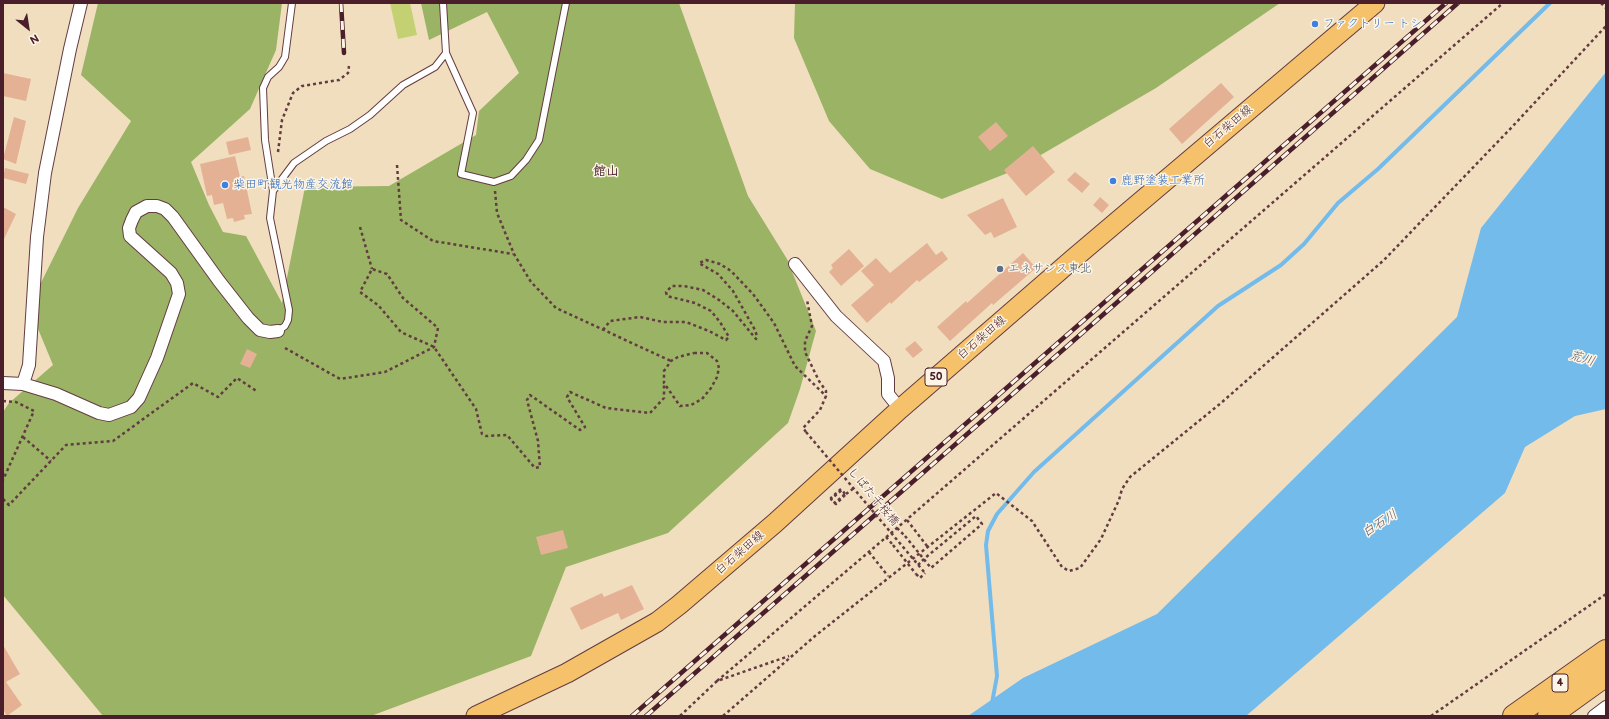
<!DOCTYPE html>
<meta charset="utf-8">
<style>
body{margin:0}
#map{position:relative;width:1609px;height:719px;overflow:hidden;background:#f1debf;font-family:"Balsamiq Sans",sans-serif}
canvas{display:block}
.frame{position:absolute;inset:0;border:4px solid #4a1f2b;pointer-events:none}
.north{position:absolute;left:8px;top:8px;width:40px;height:40px;-webkit-text-stroke:3px #fcf5e5;paint-order:stroke;rotate:150deg;font-size:11px;font-weight:700;line-height:16px;text-align:center;color:#4a1f2b}
.north::after{content:'';display:block;margin:auto;width:14px;height:18px;background:#4a1f2b;clip-path:polygon(50% 0,100% 100%,50% 72%,0 100%)}
</style>
<div id="map">
<canvas width="1609" height="719"></canvas>
<div class="frame"></div>
<div class="north">N</div>
</div>
<script>
const ctx = document.querySelector('canvas').getContext('2d');
ctx.lineJoin = 'round';
function fillPath(path, color) {
  ctx.fillStyle = color;
  ctx.fill(path, 'evenodd');
}
function toPath(rows) {
  const path = new Path2D();
  for (const r of rows) {
    path.moveTo(r[0], r[1]);
    for (let i = 2; i < r.length; i += 2) path.lineTo(r[i], r[i + 1]);
  }
  return path;
}
function stroke(path, color, width, dash) {
  ctx.strokeStyle = color;
  ctx.lineWidth = width;
  ctx.lineCap = dash ? 'butt' : 'round';
  ctx.setLineDash(dash || []);
  ctx.stroke(path);
}
function label(font, color, halo, rows, align = 'center') {
  ctx.font = font + ' "Balsamiq Sans","Klee One",sans-serif';
  ctx.lineWidth = 3;
  ctx.setLineDash([]);
  ctx.textBaseline = 'middle';
  ctx.strokeStyle = halo;
  ctx.fillStyle = color;
  for (const [text, x, y, turn = 0] of rows) {
    ctx.save();
    ctx.translate(x, y);
    ctx.rotate((+turn || 0) * Math.PI / 180);
    ctx.textAlign = isNaN(turn) ? turn : align;
    if (halo) ctx.strokeText(text, 0, 0);
    ctx.fillText(text, 0, 0);
    ctx.restore();
  }
}
fillPath(toPath([
 [390,3,410,3,417,35,398,39]
]), '#c3d173');
fillPath(toPath([
 [98,3,282,3,276,50,250,109,191,162,209,205,223,232,246,236,282,303,305,187,389,186,476,135,479,111,519,73,487,12,429,40,421,3,679,3,748,196,787,259,816,331,800,389,788,423,668,533,566,567,531,656,371,716,103,716,3,595,3,412,9,403,53,365,29,307,78,208,131,121,81,75],
 [795,3,1280,3,1156,88,1015,170,942,199,870,169,829,121,794,38]
]), '#9ab365');
fillPath(toPath([
 [1606,72,1606,409,1575,416,1525,447,1505,493,1246,716,968,716,1023,678,1157,614,1457,317,1481,228]
]), '#73bbeb');
stroke(toPath([
 [992,703,997,676,986,545,988,531,997,514,1034,472,1218,306,1281,265,1304,244,1338,203,1378,169,1550,3]
]), '#73bbeb', 4);
fillPath(toPath([
 [3,73,31,79,26,101,3,96],
 [1221,83,1234,97,1182,144,1169,129],
 [14,117,26,121,16,164,3,159],
 [996,122,1008,136,990,151,978,137],
 [248,137,251,150,229,155,226,142],
 [1033,146,1055,172,1026,196,1004,170],
 [235,156,240,177,244,176,252,214,244,215,245,219,234,222,233,218,227,219,223,203,214,205,212,195,207,196,200,164],
 [5,168,29,174,26,184,3,178],
 [1075,172,1090,184,1082,193,1067,180],
 [1100,197,1109,205,1102,213,1093,205],
 [1003,198,1017,227,994,238,991,232,985,235,967,215],
 [3,207,16,214,3,241],
 [927,243,936,255,942,251,948,259,919,282,917,280,891,304,890,302,867,323,851,305,874,285,861,271,876,258,890,273],
 [849,249,864,266,841,286,829,272,833,268,831,265],
 [1023,253,1036,268,993,305,992,303,950,341,937,327,966,301,967,303],
 [915,341,923,350,913,358,905,349],
 [247,349,257,354,250,368,240,364],
 [563,530,568,548,541,555,536,537],
 [632,585,644,609,621,620,618,613,581,630,570,608,602,593,604,597],
 [3,645,20,674,6,682,22,705,7,716,3,709]
]), '#e4b195');
const lane = toPath([
 [446,53,473,113,461,174,494,182,511,176,526,160,539,140,566,3],
 [273,191,294,163,326,141,350,129,370,115,403,85,435,67,446,53,443,3],
 [278,331,285,326,288,320,289,310,270,218,273,191,265,140,263,88,268,77,279,67,285,57,292,3]
]);
const street = toPath([
 [795,264,836,316,884,361,888,378,888,394,900,409],
 [3,383,23,384,56,394,99,413,109,415,131,407,139,398,157,358,179,294,177,283,171,273,130,236,129,228,132,220,136,212,147,206,157,206,165,209,173,217,219,281,248,318,260,330,270,332,278,331],
 [23,384,29,365,37,237,45,173,70,49,81,3],
 [1594,716,1606,707]
]);
const primary = toPath([
 [476,716,567,673,657,622,679,605,775,523,900,409,1073,259,1375,3]
]);
const highway = toPath([
 [1514,716,1606,651],
 [1549,716,1606,675]
]);
stroke(lane, '#633c41', 8);
stroke(street, '#633c41', 14);
stroke(primary, '#633c41', 21);
stroke(highway, '#633c41', 24);
stroke(toPath([
 [1601,3,1606,8],
 [278,152,282,120,293,93,302,86,339,80,348,73,349,66],
 [397,165,401,220,433,241,513,254],
 [495,191,497,213,514,254,531,282,556,308,671,361],
 [360,227,372,269],
 [603,330,610,321,640,317,663,322,686,322,709,331,726,340,729,337,720,322,711,311,695,303,667,296,666,292,672,286,684,286,703,290,719,300,733,311,756,339,757,336,755,330,733,291,718,274,699,263,706,260,720,264,731,271,753,294,774,323,795,366,826,396],
 [285,348,340,379,385,372,434,347,438,328,403,298,387,274,372,269,360,292,378,305,401,332,434,347,476,409,482,434,486,436,507,435,535,468,540,467,538,441,527,400,530,395,580,430,585,427,567,397,570,392,606,408,650,413,664,398,664,383],
 [694,353,707,353,717,361,719,368,717,377,711,388,702,399,691,405,680,406,664,383,664,371,671,361,678,357,694,353],
 [3,401,16,402,34,411,3,480],
 [806,432,803,428,820,410,826,396,826,391,819,381,805,352,805,341,812,326,807,300],
 [23,437,51,461],
 [841,489,831,498,835,503,845,494],
 [846,494,854,488],
 [3,499,9,505,66,445,113,441,193,383,218,397,237,378,258,392],
 [907,520,927,546],
 [897,528,905,536],
 [886,537,893,545],
 [869,552,888,576],
 [918,565,922,561],
 [916,574,920,578,925,573],
 [717,681,897,528,1503,3],
 [680,716,717,681,789,656],
 [723,716,815,636,996,493,1032,521,1062,567,1069,571,1080,568,1101,539,1119,500,1122,489,1130,477,1221,403,1384,260,1512,127,1606,26],
 [1431,716,1606,594]
]), '#633c41', 2.5, [3, 3]);
stroke(lane, '#fff', 6);
stroke(street, '#fff', 12);
stroke(primary, '#f5c16b', 19);
stroke(highway, '#f5c16b', 22);
const rail = toPath([
 [341,3,344,53],
 [632,716,1446,3],
 [646,716,1458,3]
]);
stroke(rail, '#4a1f2b', 4.5);
stroke(rail, '#fcf5e5', 3, [9]);
stroke(toPath([
 [806,432,925,573],
 [845,494,842,490,831,499,836,504,846,494],
 [905,536,931,568,982,524,976,516,925,558,922,561],
 [893,545,916,574]
]), '#633c41', 2.5, [3, 3]);
for (const [x, y, r, color] of [
 [1315,24,4,"#3f7fe0"],
 [1113,181,4,"#3f7fe0"],
 [225,185,4,"#3f7fe0"],
 [1000,269,4,"#5c6f8a"]
]) {
  const dot = new Path2D();
  dot.arc(x, y, r, 0, 2 * Math.PI);
  ctx.fillStyle = color;
  ctx.fill(dot);
  stroke(dot, '#fcf5e5', 1.5);
}
for (const [x, y, w] of [
 [936,377,22],
 [1560,683,16]
]) {
  const box = new Path2D();
  box.roundRect(x - w / 2, y - 9, w, 18, 3);
  ctx.fillStyle = '#fcf5e5';
  ctx.fill(box);
  stroke(box, '#4a1f2b', 1);
}
label('bold 11px', '#4a1f2b', null, [
 ["50",936,377],
 ["4",1560,683]
]);
label('12px', '#366cbe', '#fcf5e5', [
 ["ファクトリー トシ",1323,24],
 ["鹿野塗装工業所",1121,181],
 ["柴田町観光物産交流館",233,185]
], 'left');
label('12px', '#4a1f2b', '#fcf5e5', [
 ["白石柴田線",1228,127,-40],
 ["白石柴田線",982,338,-41],
 ["しばた千桜橋",873,497,50],
 ["白石柴田線",740,553,-41]
]);
label('12px', '#4e5e75', '#fcf5e5', [
 ["エネサンス東北",1008,269]
], 'left');
label('bold 13px', '#4a1f2b', '#fcf5e5', [
 ["館山",606,172]
]);
label('italic 13px', '#58566e', '#fcf5e5', [
 ["荒川",1582,359,17],
 ["白石川",1380,524,-33]
]);
</script>
